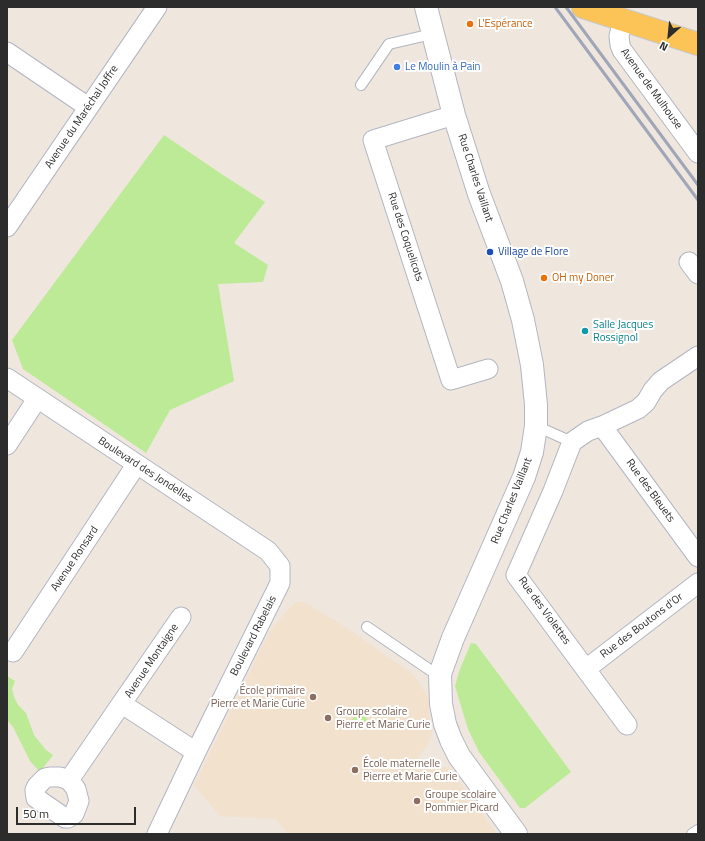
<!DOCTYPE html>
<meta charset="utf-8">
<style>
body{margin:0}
#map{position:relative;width:705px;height:841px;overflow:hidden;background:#efe6de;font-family:"Titillium Web",sans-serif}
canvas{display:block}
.frame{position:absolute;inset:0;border:8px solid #2c2c2c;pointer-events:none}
.north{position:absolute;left:649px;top:16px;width:40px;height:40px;-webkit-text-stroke:3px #fff;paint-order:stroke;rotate:207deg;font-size:11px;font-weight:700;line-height:16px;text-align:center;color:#2c2c2c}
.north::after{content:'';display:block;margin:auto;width:14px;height:18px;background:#2c2c2c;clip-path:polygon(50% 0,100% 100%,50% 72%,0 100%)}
.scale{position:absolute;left:16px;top:807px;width:120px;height:18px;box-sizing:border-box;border:2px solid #2c2c2c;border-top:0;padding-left:5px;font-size:12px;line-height:14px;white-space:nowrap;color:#2c2c2c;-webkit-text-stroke:3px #fff;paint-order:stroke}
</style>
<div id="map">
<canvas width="705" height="841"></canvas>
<div class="frame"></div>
<div class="north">N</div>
<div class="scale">50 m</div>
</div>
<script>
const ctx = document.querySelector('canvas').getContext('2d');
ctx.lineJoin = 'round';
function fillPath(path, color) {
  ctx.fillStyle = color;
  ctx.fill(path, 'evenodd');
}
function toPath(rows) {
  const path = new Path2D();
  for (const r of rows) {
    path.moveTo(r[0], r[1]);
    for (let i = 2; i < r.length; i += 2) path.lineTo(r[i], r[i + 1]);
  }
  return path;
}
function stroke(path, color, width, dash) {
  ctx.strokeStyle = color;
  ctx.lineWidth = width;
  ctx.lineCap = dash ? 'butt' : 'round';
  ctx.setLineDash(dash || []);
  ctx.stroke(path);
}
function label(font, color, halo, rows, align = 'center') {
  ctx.font = font + ' "Titillium Web",sans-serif';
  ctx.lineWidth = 4;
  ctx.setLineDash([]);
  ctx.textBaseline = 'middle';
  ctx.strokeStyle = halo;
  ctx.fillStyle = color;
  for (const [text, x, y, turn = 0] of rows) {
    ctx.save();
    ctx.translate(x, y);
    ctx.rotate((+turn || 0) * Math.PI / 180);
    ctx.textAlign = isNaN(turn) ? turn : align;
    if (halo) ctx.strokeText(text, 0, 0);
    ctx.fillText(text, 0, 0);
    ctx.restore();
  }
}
fillPath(toPath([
 [297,602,304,602,309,605,341,624,414,675,428,697,429,715,432,732,428,745,419,756,424,764,429,761,450,769,497,834,288,834,276,819,220,816,194,785,270,631,292,605]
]), '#f2e1cc');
fillPath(toPath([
 [164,135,223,175,265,202,234,243,268,265,263,282,218,284,234,381,170,410,146,453,23,369,12,340],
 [471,643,476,644,571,772,525,808,520,808,479,752,468,729,455,686,460,669],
 [7,676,15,681,12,689,14,697,18,705,26,713,34,735,46,750,53,755,40,772,30,761,13,727,7,720],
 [358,714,360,718,364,715,369,722,357,730,350,721]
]), '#bcea96');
const lane = toPath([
 [361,85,389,44,432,34],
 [536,426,572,442],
 [367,627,430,670,440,674],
 [692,834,698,830]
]);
const street = toPath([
 [623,20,619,36,620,45,622,50,698,153],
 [7,52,88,107],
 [454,115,373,140,451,380,488,369],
 [7,227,157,7],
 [689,262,698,274],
 [7,378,268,551,280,566,280,583,196,752,157,834],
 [602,426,698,557],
 [7,445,37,399],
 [13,652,136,465],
 [586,669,698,583],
 [122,704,196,752],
 [627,725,516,575,553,491,572,442,588,431,602,426,638,409,646,402,653,390,661,381,698,356],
 [69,780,76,789,79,801,74,814,68,818,65,818,36,798,35,790,37,786,45,778,50,777,60,777,69,780,181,617]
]);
const secondary = toPath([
 [426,7,454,115,479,194,512,281,523,320,532,365,536,405,536,426,532,452,524,477,453,638,440,674,441,704,445,724,451,740,459,756,516,834]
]);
const primary = toPath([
 [583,7,698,44]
]);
stroke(lane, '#b2b6c1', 12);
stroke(street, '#b2b6c1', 21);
stroke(secondary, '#b2b6c1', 24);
stroke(primary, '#c8c8c8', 24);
stroke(lane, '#fff', 10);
stroke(street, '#fff', 19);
stroke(secondary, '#fff', 22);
stroke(primary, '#fcc356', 22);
stroke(toPath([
 [555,7,698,200],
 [566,7,698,185]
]), '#a0a6b8', 3);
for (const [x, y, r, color] of [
 [470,24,4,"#e8710a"],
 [397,67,4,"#3f7fe0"],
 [490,252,4,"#1a4fb4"],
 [544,278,4,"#e8710a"],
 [585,331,4,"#0f9aa8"],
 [313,697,4,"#8d6e63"],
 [328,718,4,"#8d6e63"],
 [355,770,4,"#8d6e63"],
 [417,801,4,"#8d6e63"]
]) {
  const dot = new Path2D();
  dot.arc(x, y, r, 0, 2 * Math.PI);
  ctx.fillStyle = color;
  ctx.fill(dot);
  stroke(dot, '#fff', 1.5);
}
label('11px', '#c56008', '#fff', [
 ["L'Espérance",478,24],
 ["OH my Doner",552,278]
], 'left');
label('11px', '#366cbe', '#fff', [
 ["Le Moulin à Pain",405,67]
], 'left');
label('11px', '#2c2c2c', '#fff', [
 ["Avenue de Mulhouse",651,89,54],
 ["Avenue du Maréchal Joffre",82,117,-56],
 ["Rue Charles Vaillant",475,178,72],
 ["Rue des Coquelicots",405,237,72],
 ["Boulevard des Jondelles",145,470,33],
 ["Rue des Bleuets",650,491,54],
 ["Rue Charles Vaillant",512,501,-68],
 ["Avenue Ronsard",75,559,-56],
 ["Rue des Violettes",544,611,54],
 ["Rue des Boutons d'Or",642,626,-37],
 ["Boulevard Rabelais",254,636,-63],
 ["Avenue Montaigne",152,661,-56]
]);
label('11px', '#164399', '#fff', [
 ["Village de Flore",498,252]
], 'left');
label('11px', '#0d838f', '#fff', [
 ["Salle Jacques",593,325],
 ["Rossignol",593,338]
], 'left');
label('11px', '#785e54', '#fff', [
 ["École primaire",305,691,"right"],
 ["Pierre et Marie Curie",305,704,"right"],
 ["Groupe scolaire",336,712],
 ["Pierre et Marie Curie",336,725],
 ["École maternelle",363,764],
 ["Pierre et Marie Curie",363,777],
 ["Groupe scolaire",425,795],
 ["Pommier Picard",425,808]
], 'left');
</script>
